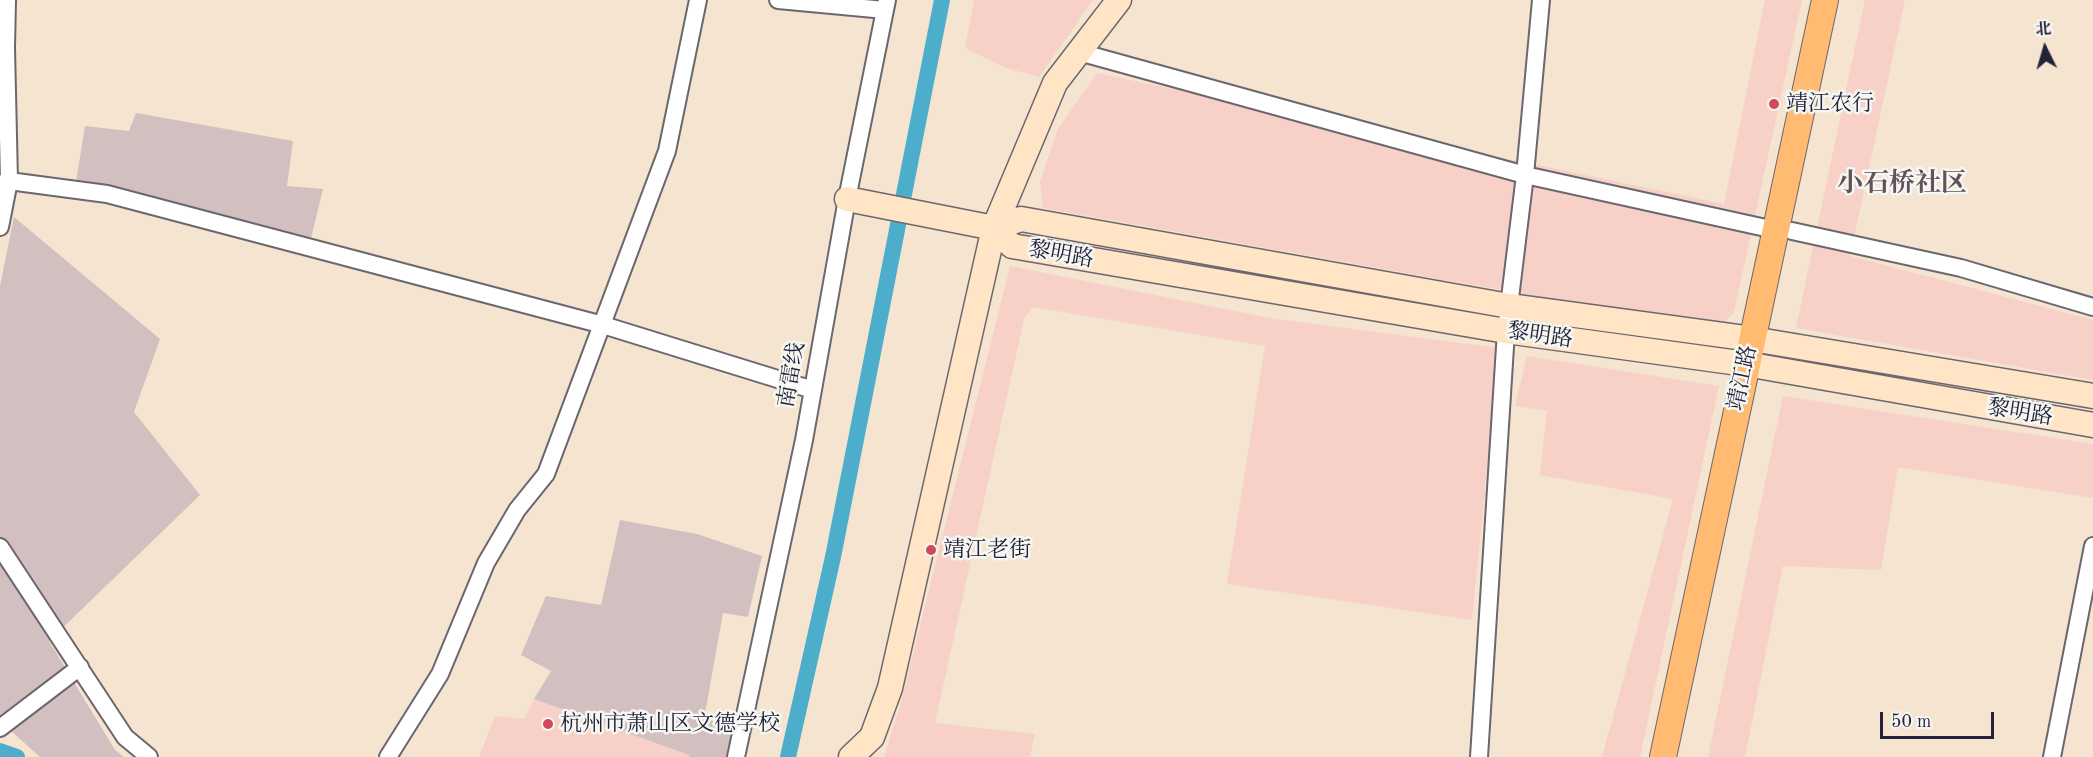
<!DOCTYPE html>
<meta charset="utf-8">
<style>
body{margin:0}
#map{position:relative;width:2093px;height:757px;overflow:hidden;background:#f4e4d0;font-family:"Old Standard TT","Noto Serif SC",serif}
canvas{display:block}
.north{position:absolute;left:2015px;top:18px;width:60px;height:60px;-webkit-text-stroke:4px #f6f6f2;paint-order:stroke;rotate:355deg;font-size:16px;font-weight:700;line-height:24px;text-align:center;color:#22223b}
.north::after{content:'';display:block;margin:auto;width:21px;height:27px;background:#22223b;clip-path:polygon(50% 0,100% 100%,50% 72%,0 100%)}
.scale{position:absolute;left:1880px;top:712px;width:114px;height:27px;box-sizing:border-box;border:3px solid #22223b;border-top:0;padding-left:8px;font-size:18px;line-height:21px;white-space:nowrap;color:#22223b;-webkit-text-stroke:4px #f6f6f2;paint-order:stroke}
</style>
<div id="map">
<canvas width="2093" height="757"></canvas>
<div class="north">北</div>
<div class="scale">50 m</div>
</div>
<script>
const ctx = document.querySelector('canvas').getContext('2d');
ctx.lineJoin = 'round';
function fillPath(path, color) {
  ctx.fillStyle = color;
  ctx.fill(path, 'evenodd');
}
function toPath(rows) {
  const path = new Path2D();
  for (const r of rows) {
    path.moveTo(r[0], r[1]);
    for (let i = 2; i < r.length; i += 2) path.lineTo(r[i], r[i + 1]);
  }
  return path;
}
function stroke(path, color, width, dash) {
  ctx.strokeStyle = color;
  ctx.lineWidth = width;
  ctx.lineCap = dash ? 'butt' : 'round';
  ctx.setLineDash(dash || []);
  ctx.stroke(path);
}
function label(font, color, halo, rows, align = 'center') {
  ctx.font = font + ' "Old Standard TT","Noto Serif SC",serif';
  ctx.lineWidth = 5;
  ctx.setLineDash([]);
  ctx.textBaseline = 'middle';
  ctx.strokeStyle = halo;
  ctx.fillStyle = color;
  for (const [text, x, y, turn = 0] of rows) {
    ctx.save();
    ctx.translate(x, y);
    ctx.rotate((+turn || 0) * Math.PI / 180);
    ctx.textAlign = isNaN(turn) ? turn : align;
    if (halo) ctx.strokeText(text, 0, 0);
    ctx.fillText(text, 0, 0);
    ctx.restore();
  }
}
fillPath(toPath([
 [974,0,1093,0,1039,77,1006,68,965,48],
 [1765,0,1802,0,1734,312,1719,329,1043,208,1040,182,1058,129,1097,73,1724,204],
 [1865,0,1905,0,1850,256,2093,320,2093,380,1796,328],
 [1010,266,1269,318,1499,348,1472,620,1227,584,1265,346,1033,307,1024,319,935,723,1035,734,1030,757,884,757,900,706],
 [1527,356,1719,386,1640,757,1602,757,1673,499,1540,475,1547,411,1515,406],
 [1783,396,2093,444,2093,498,1898,467,1881,570,1783,566,1745,757,1708,757],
 [534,699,690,755,689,757,479,757,495,716,524,719]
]), '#f7d1c7');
fillPath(toPath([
 [136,113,293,141,287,186,323,189,311,238,76,182,85,126,129,131],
 [14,217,160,339,134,412,200,495,49,641,115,750,124,757,40,757,0,721,0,286],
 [620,520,697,534,762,556,748,617,723,613,704,719,733,726,726,757,689,757,689,755,534,699,551,671,521,655,546,596,601,605]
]), '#d2bfc0');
stroke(toPath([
 [0,751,17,757],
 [788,757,833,557,942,0]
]), '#4daecc', 16);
const street = toPath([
 [778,0,885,10],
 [1079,52,1525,175,1775,230],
 [0,184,9,181,107,194,603,325,813,390],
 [0,227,9,181,6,48,7,0],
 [1792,231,1961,268,2093,307],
 [0,547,125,737,149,757],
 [0,728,80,667],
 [388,757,440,674,486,563,517,510,546,474,667,151,698,0],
 [736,757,804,440,847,199,887,0],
 [1479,757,1506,331,1525,175,1541,0],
 [2052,757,2093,546]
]);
const secondary = toPath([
 [847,199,994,228],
 [2093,396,1752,339,1509,306,1021,219,994,228,1012,246,1506,331,1746,364,2093,425],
 [851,757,872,737,890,688,994,228,1055,83,1119,0]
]);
const primary = toPath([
 [1663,757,1825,0]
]);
stroke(street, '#6c666f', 20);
stroke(secondary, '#6c666f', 27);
stroke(primary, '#6c666f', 28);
stroke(street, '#fff', 16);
stroke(secondary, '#ffe4c6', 24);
stroke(primary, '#ffbb71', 26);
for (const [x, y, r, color] of [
 [1774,104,6,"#d1495b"],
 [931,550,6,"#d1495b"],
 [548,724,6,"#d1495b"]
]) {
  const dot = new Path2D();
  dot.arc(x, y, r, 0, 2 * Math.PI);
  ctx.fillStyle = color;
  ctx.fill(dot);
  stroke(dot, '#f6f6f2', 2);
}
label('22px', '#22223b', '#f6f6f2', [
 ["靖江农行",1786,104],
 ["靖江老街",943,550],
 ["杭州市萧山区文德学校",560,724]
], 'left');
label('22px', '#22223b', '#f6f6f2', [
 ["黎明路",1061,255,10],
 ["黎明路",1540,336,8],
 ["南雷线",792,375,-80],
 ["靖江路",1743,378,-78],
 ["黎明路",2020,413,9]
]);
label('bold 26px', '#61515a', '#f6f6f2', [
 ["小石桥社区",1902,184]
]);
</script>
